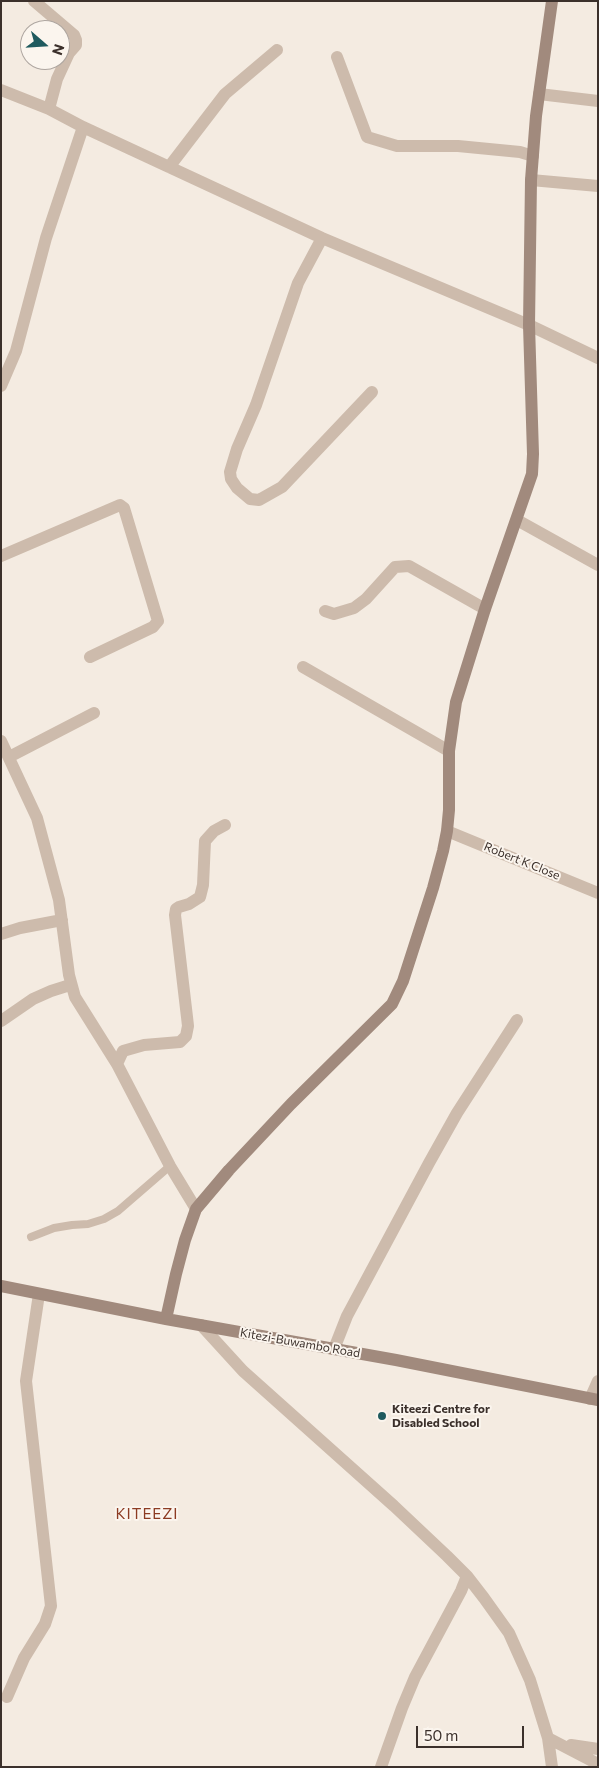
<!DOCTYPE html>
<style>
body{margin:0}
#map{position:relative;width:599px;height:1768px;overflow:hidden;background:#f4ebe1;font-family:Commissioner,sans-serif}
canvas{display:block}
.frame{position:absolute;inset:0;border:2px solid #3b302b;pointer-events:none}
.north{position:absolute;left:20px;top:20px;width:50px;height:50px;box-sizing:border-box;background:#fbf5ee;border:1px solid #aea6a0;border-radius:50%;rotate:109deg;font-size:14px;font-weight:700;line-height:20px;text-align:center;color:#3b302b}
.north::after{content:'';display:block;margin:auto;width:18px;height:22px;background:#1f5a5e;clip-path:polygon(50% 0,100% 100%,50% 72%,0 100%)}
.scale{position:absolute;left:416px;top:1726px;width:108px;height:22px;box-sizing:border-box;border:2px solid #3b302b;border-top:0;padding-left:6px;font-size:15px;line-height:18px;white-space:nowrap;color:#3b302b;-webkit-text-stroke:4px #fbf5ee;paint-order:stroke}
</style>
<div id="map">
<canvas width="599" height="1768"></canvas>
<div class="frame"></div>
<div class="north">N</div>
<div class="scale">50 m</div>
</div>
<script>
const ctx = document.querySelector('canvas').getContext('2d');
ctx.lineJoin = 'round';
function toPath(rows) {
  const path = new Path2D();
  for (const r of rows) {
    path.moveTo(r[0], r[1]);
    for (let i = 2; i < r.length; i += 2) path.lineTo(r[i], r[i + 1]);
  }
  return path;
}
function stroke(path, color, width, dash) {
  ctx.strokeStyle = color;
  ctx.lineWidth = width;
  ctx.lineCap = dash ? 'butt' : 'round';
  ctx.setLineDash(dash || []);
  ctx.stroke(path);
}
function label(font, color, halo, rows, align = 'center') {
  ctx.font = font + ' Commissioner,sans-serif';
  ctx.lineWidth = 4;
  ctx.setLineDash([]);
  ctx.textBaseline = 'middle';
  ctx.strokeStyle = halo;
  ctx.fillStyle = color;
  for (const [text, x, y, turn = 0] of rows) {
    ctx.save();
    ctx.translate(x, y);
    ctx.rotate((+turn || 0) * Math.PI / 180);
    ctx.textAlign = isNaN(turn) ? turn : align;
    if (halo) ctx.strokeText(text, 0, 0);
    ctx.fillText(text, 0, 0);
    ctx.restore();
  }
}
stroke(toPath([
 [31,1237,54,1228,72,1225,88,1224,104,1219,118,1211,170,1166]
]), '#cdbbac', 8);
stroke(toPath([
 [34,1,74,35,76,40,76,45,69,53,57,79,49,109],
 [337,57,367,137,397,146,458,146,520,152,533,156],
 [1,90,49,109,83,127,322,238,529,325,598,358],
 [539,94,598,101],
 [169,167,225,94,277,50],
 [531,180,598,186],
 [322,238,298,283,256,405,237,449,230,472,231,479,237,488,250,499,259,500,282,487,372,392],
 [1,386,16,351,46,238,83,127],
 [517,520,598,565],
 [1,556,120,505,124,508,158,621,153,627,90,657],
 [325,611,334,614,354,608,366,599,395,567,409,566,485,609],
 [303,667,449,751],
 [1,741,37,818,59,900,69,975,75,997,117,1064,170,1166,196,1209],
 [9,757,94,713],
 [447,831,598,893],
 [1,934,20,928,62,920],
 [1,1021,33,999,51,991,70,985],
 [117,1064,123,1051,144,1045,180,1042,186,1036,188,1026,187,1017,175,915,176,909,179,907,189,904,200,897,203,885,205,841,214,831,225,825],
 [201,1325,243,1371,394,1506,447,1556,467,1576,484,1598,509,1633,530,1680,548,1738,552,1767],
 [334,1349,347,1316,429,1163,457,1113,517,1020],
 [590,1399,598,1381],
 [7,1697,24,1658,45,1624,51,1606,26,1381,39,1294],
 [548,1738,598,1764],
 [571,1745,598,1749],
 [381,1767,402,1708,415,1677,461,1591,467,1576]
]), '#cdbbac', 12);
stroke(toPath([
 [1,1286,166,1319,396,1360,598,1400],
 [166,1319,176,1274,185,1240,196,1209,229,1170,291,1104,392,1004,403,981,433,888,443,851,447,831,449,810,449,751,456,702,485,609,532,474,533,454,529,325,531,180,536,116,552,1]
]), '#a18a7d', 12);
for (const [x, y, r, color] of [
 [382,1416,5,"#1f5a5e"]
]) {
  const dot = new Path2D();
  dot.arc(x, y, r, 0, 2 * Math.PI);
  ctx.fillStyle = color;
  ctx.fill(dot);
  stroke(dot, '#fbf5ee', 2);
}
label('12px', '#3b302b', '#fbf5ee', [
 ["Robert K Close",522,861,22],
 ["Kitezi-Buwambo Road",300,1343,10]
]);
label('bold 12px', '#3b302b', '#fbf5ee', [
 ["Kiteezi Centre for",392,1409],
 ["Disabled School",392,1423]
], 'left');
ctx.letterSpacing = '1px';
label('15px', '#8c3b22', '#fbf5ee', [
 ["KITEEZI",147,1514]
]);
ctx.letterSpacing = '0px';
</script>
